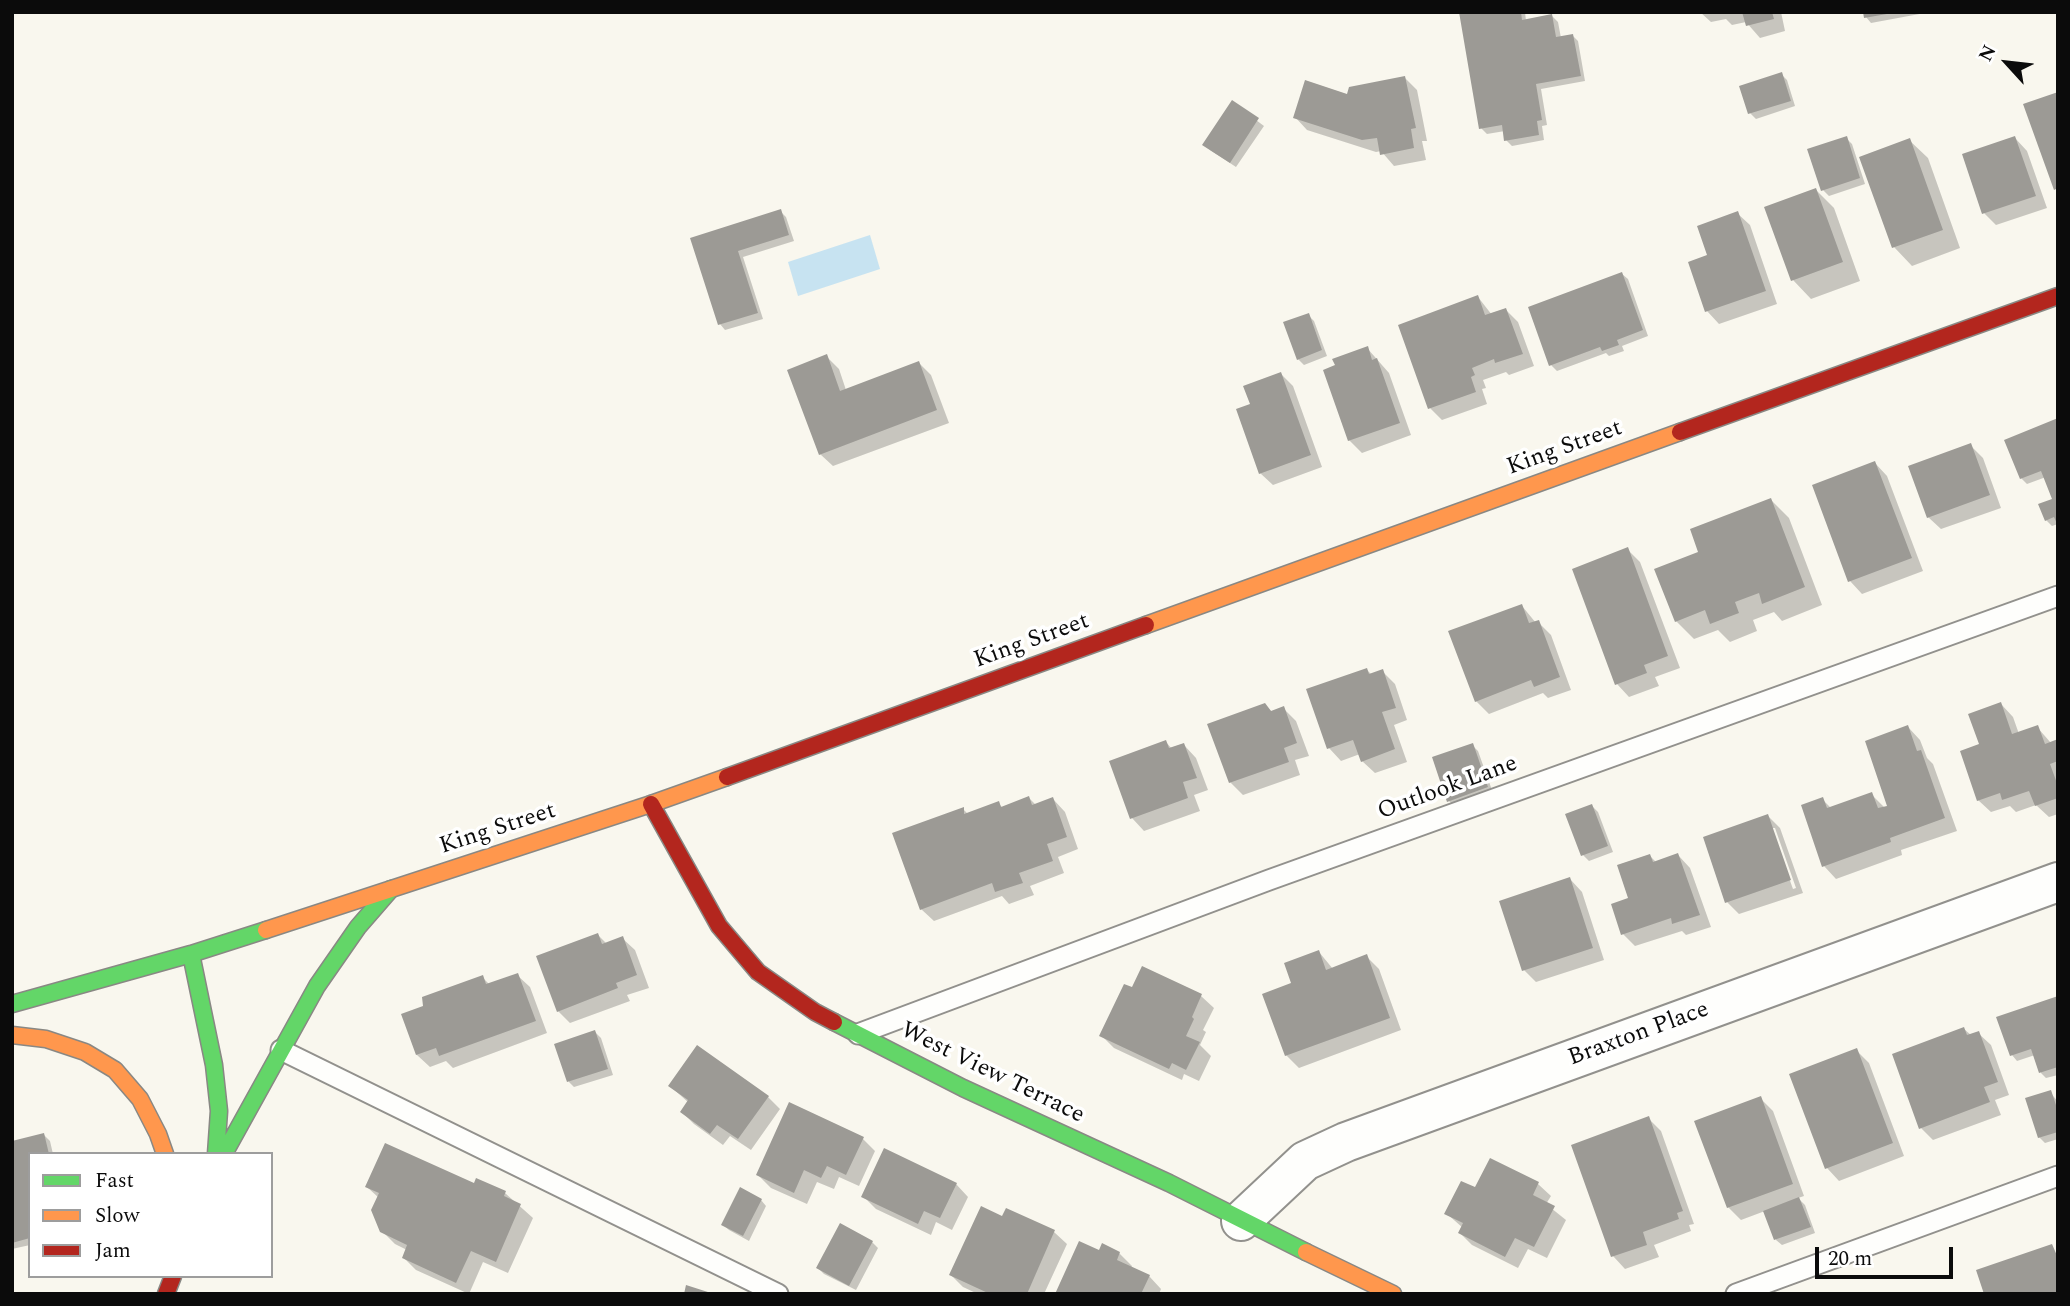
<!DOCTYPE html>
<style>
body{margin:0}
#map{position:relative;width:2070px;height:1306px;overflow:hidden;background:#f9f7ee;font-family:Spectral,serif}
canvas{display:block}
.frame{position:absolute;inset:0;border:14px solid #0b0b0b;pointer-events:none}
.legend{position:absolute;left:28px;top:1152px;width:245px;height:126px;box-sizing:border-box;background:#fff;border:2px solid #9d9d9d;margin:0;padding:9px 12px;list-style:none;font-size:21px;color:#0b0b0b}
.legend li{display:flex;align-items:center;gap:14px;height:35px}
.legend b{width:35px;border:2px solid #9d9d9d}
.north{position:absolute;left:1972px;top:28px;width:70px;height:70px;-webkit-text-stroke:5px #fff;paint-order:stroke;rotate:297deg;font-size:19px;font-weight:700;line-height:28px;text-align:center;color:#0b0b0b}
.north::after{content:'';display:block;margin:auto;width:24px;height:32px;background:#0b0b0b;clip-path:polygon(50% 0,100% 100%,50% 72%,0 100%)}
.scale{position:absolute;left:1815px;top:1247px;width:138px;height:32px;box-sizing:border-box;border:4px solid #0b0b0b;border-top:0;padding-left:9px;font-size:21px;line-height:24px;white-space:nowrap;color:#0b0b0b;-webkit-text-stroke:5px #fff;paint-order:stroke}
</style>
<div id="map">
<canvas width="2070" height="1306"></canvas>
<div class="frame"></div>
<ul class="legend">
<li><b style="height:9px;background:#63d668"></b>Fast</li>
<li><b style="height:9px;background:#ff974d"></b>Slow</li>
<li><b style="height:9px;background:#b3261e"></b>Jam</li>
</ul>
<div class="north">N</div>
<div class="scale">20 m</div>
</div>
<script>
const ctx = document.querySelector('canvas').getContext('2d');
ctx.lineJoin = 'round';
function fillPath(path, color) {
  ctx.fillStyle = color;
  ctx.fill(path, 'evenodd');
}
function toPath(rows) {
  const path = new Path2D();
  for (const r of rows) {
    path.moveTo(r[0], r[1]);
    for (let i = 2; i < r.length; i += 2) path.lineTo(r[i], r[i + 1]);
  }
  return path;
}
function stroke(path, color, width, dash) {
  ctx.strokeStyle = color;
  ctx.lineWidth = width;
  ctx.lineCap = dash ? 'butt' : 'round';
  ctx.setLineDash(dash || []);
  ctx.stroke(path);
}
function label(font, color, halo, rows, align = 'center') {
  ctx.font = font + ' Spectral,serif';
  ctx.lineWidth = 7;
  ctx.setLineDash([]);
  ctx.textBaseline = 'middle';
  ctx.strokeStyle = halo;
  ctx.fillStyle = color;
  for (const [text, x, y, turn = 0] of rows) {
    ctx.save();
    ctx.translate(x, y);
    ctx.rotate((+turn || 0) * Math.PI / 180);
    ctx.textAlign = isNaN(turn) ? turn : align;
    if (halo) ctx.strokeText(text, 0, 0);
    ctx.fillText(text, 0, 0);
    ctx.restore();
  }
}
fillPath(toPath([
 [870,235,880,269,798,296,788,262]
]), '#c7e3f1');
fillPath(toPath([
 [1460,12,1525,12,1526,21,1552,16,1558,22,1561,38,1572,35,1578,41,1585,81,1541,89,1547,125,1542,126,1544,140,1512,146,1506,140,1505,131,1487,134,1481,128],
 [1700,12,1781,12,1785,31,1760,38,1746,22,1732,25,1726,19,1711,22],
 [1865,12,1925,12,1925,13,1871,23,1866,17],
 [1781,74,1787,80,1795,106,1756,119,1750,113],
 [1404,77,1417,90,1427,141,1422,141,1426,160,1394,166,1381,151,1376,152,1307,130,1295,117],
 [1232,102,1264,126,1236,167,1210,150],
 [1846,138,1852,144,1865,184,1829,196,1823,190],
 [2015,138,2027,151,2047,208,1996,225,1984,213],
 [1909,140,1928,158,1960,248,1912,266,1894,247,1861,158],
 [1816,190,1834,208,1860,281,1811,299,1793,280],
 [780,211,786,217,794,241,743,257,763,319,725,330,720,324,692,239],
 [1737,213,1750,225,1777,304,1719,324,1707,311,1690,263,1710,257],
 [1622,274,1628,279,1648,336,1622,346,1624,351,1609,356,1606,353,1557,371,1551,365],
 [1478,297,1492,315,1506,310,1518,322,1534,366,1509,375,1506,372,1483,380,1486,388,1482,389,1487,404,1442,420,1430,408],
 [1308,315,1314,321,1327,356,1304,365,1298,359],
 [1367,348,1389,373,1411,435,1362,453,1349,440],
 [826,356,839,369,846,390,919,363,931,375,949,423,833,466,820,454],
 [1281,374,1293,386,1322,467,1273,485,1260,473,1252,405],
 [2058,420,2058,524,2052,526,2046,520,2040,505,2054,500,2046,477,2027,484,2021,478],
 [1970,445,1983,458,2001,508,1941,529,1928,517],
 [1875,463,1887,476,1923,571,1862,594,1850,581,1815,486],
 [1771,500,1789,518,1822,605,1782,621,1774,612,1753,620,1757,631,1730,642,1718,630,1694,639,1676,621,1700,553],
 [1627,549,1640,562,1680,668,1655,677,1659,686,1629,697,1617,684,1574,570],
 [1522,606,1536,623,1538,622,1551,635,1571,690,1548,698,1543,693,1489,714,1476,701],
 [1367,670,1372,675,1382,671,1395,684,1407,720,1394,725,1407,762,1375,773,1362,761,1360,754,1341,761,1329,748],
 [2001,704,2013,717,2019,734,2037,727,2051,743,2058,741,2058,814,2049,817,2036,805,2016,812,2010,806,1991,812,1978,800,1981,745],
 [1265,705,1272,712,1283,708,1296,721,1309,756,1295,760,1300,775,1243,795,1230,782],
 [1908,727,1920,740,1927,758,1933,764,1957,831,1901,850,1902,855,1836,879,1824,866,1822,799,1831,808,1871,794,1885,808,1889,807],
 [1166,742,1172,749,1184,745,1196,758,1208,790,1194,795,1200,811,1144,831,1132,818],
 [1472,745,1478,751,1493,793,1455,807,1449,801],
 [1029,798,1036,805,1053,799,1065,812,1078,849,1058,857,1064,873,1030,886,1034,895,1009,904,1002,896,934,921,921,909,963,809,968,814,998,803,1003,808],
 [1592,806,1598,812,1613,852,1589,861,1583,855],
 [1768,816,1780,828,1803,893,1739,914,1727,902],
 [1771,828,1775,828,1796,888,1793,889],
 [1678,855,1690,868,1711,927,1686,935,1682,931,1635,946,1623,934,1630,899,1650,856,1657,863],
 [1570,879,1582,892,1604,960,1536,982,1524,970],
 [598,935,607,944,622,938,635,950,649,988,627,995,630,1001,570,1023,558,1011],
 [1319,952,1333,969,1366,956,1379,969,1401,1030,1299,1068,1286,1055,1293,984],
 [1143,968,1201,996,1214,1008,1203,1030,1206,1032,1200,1045,1211,1056,1199,1081,1184,1074,1182,1080,1114,1048,1101,1035,1133,990],
 [517,975,530,987,547,1033,453,1068,446,1061,430,1067,417,1055,403,1015,425,1007,482,977,490,985],
 [2058,998,2058,1075,2046,1078,2041,1073,2035,1055,2017,1061,2012,1055],
 [1964,1029,1971,1035,1978,1033,1991,1045,2009,1095,1995,1100,2001,1115,1933,1140,1921,1128],
 [595,1032,601,1038,613,1075,574,1087,569,1082,557,1045],
 [1856,1050,1869,1063,1904,1156,1839,1181,1827,1168],
 [670,1086,768,1097,780,1109,751,1150,730,1136,723,1145,694,1124,682,1112,689,1103],
 [2050,1092,2058,1102,2058,1139,2045,1143,2039,1137],
 [1760,1098,1773,1111,1804,1196,1798,1198,1805,1205,1815,1233,1782,1245,1776,1240,1765,1211,1741,1220,1728,1207],
 [1648,1118,1661,1131,1694,1224,1689,1225,1691,1231,1654,1245,1659,1257,1625,1269,1613,1256],
 [44,1135,50,1141,53,1154,30,1154,30,1245,12,1249,12,1142],
 [863,1139,875,1151,859,1186,839,1177,834,1189,817,1182,807,1204,771,1188,758,1175],
 [477,1180,505,1193,533,1218,508,1273,483,1262,469,1294,416,1270,404,1258,407,1250,395,1244,382,1231,379,1198,367,1187,474,1185],
 [956,1184,968,1197,952,1230,936,1222,931,1235,876,1209,863,1196],
 [1538,1184,1551,1196,1546,1204,1566,1220,1547,1258,1528,1249,1518,1268,1472,1245,1460,1233,1463,1228,1446,1213,1476,1190],
 [761,1200,766,1206,749,1241,729,1230,723,1225],
 [1007,1210,1054,1232,1067,1244,1044,1294,978,1294,963,1287,951,1275,1003,1219],
 [872,1242,878,1248,856,1290,824,1274,818,1268],
 [1100,1252,1119,1253,1132,1266,1131,1268,1149,1276,1161,1289,1159,1294,1057,1294]
]), '#0003');
fillPath(toPath([
 [1459,12,1521,12,1522,20,1552,14,1556,37,1573,34,1581,76,1536,84,1542,120,1537,121,1539,135,1504,141,1502,125,1479,129],
 [1742,12,1772,12,1774,19,1746,26],
 [1863,12,1886,12,1887,14,1864,18],
 [1782,72,1791,101,1748,114,1739,86],
 [1405,76,1416,128,1411,129,1414,148,1380,155,1377,138,1362,140,1293,118,1305,80,1347,94,1349,87],
 [2058,92,2058,188,2054,190,2023,104],
 [1232,100,1259,118,1230,163,1202,145],
 [1847,136,1860,178,1821,191,1807,149],
 [2015,136,2036,196,1982,214,1962,154],
 [1910,138,1943,230,1892,248,1859,157],
 [1816,188,1843,262,1791,281,1764,207],
 [781,209,789,235,738,251,758,313,718,325,690,238],
 [1738,211,1766,291,1705,312,1688,262,1707,255,1697,226],
 [1622,272,1643,330,1617,340,1619,345,1602,351,1600,347,1549,366,1528,307],
 [1478,295,1485,315,1506,308,1523,354,1495,363,1494,359,1472,368,1475,375,1471,377,1476,392,1428,409,1398,325],
 [1309,313,1322,350,1297,360,1283,322],
 [1368,346,1372,360,1377,358,1400,423,1348,441,1323,370,1335,365,1332,359],
 [827,354,840,391,919,361,937,410,819,455,787,370],
 [1281,372,1311,455,1259,474,1236,409,1250,404,1243,386],
 [2058,418,2058,526,2054,517,2045,521,2038,504,2052,499,2041,471,2020,479,2004,440],
 [1971,443,1990,495,1927,518,1908,466],
 [1875,461,1912,558,1848,582,1812,485],
 [1771,498,1805,587,1762,604,1759,593,1735,602,1739,613,1710,624,1705,610,1675,622,1654,569,1698,552,1690,529],
 [1628,547,1668,656,1644,665,1647,673,1615,685,1572,569],
 [1522,604,1529,623,1539,620,1560,677,1534,687,1531,680,1475,702,1448,631],
 [1367,668,1369,674,1383,669,1396,708,1382,712,1395,749,1361,762,1353,740,1327,749,1306,689],
 [2001,702,2012,734,2038,725,2045,744,2058,739,2058,761,2050,764,2058,786,2058,798,2035,806,2029,791,2002,800,2000,793,1977,801,1960,751,1979,744,1968,714],
 [1265,703,1271,711,1284,706,1297,743,1284,748,1289,762,1229,783,1207,724],
 [1908,725,1917,751,1921,750,1945,818,1890,838,1891,842,1822,867,1801,805,1823,797,1827,808,1872,792,1878,808,1887,806,1865,741],
 [1166,740,1169,748,1184,743,1197,778,1183,782,1188,798,1130,819,1109,761],
 [1473,743,1488,787,1447,802,1432,757],
 [1029,796,1032,805,1053,797,1067,837,1047,844,1053,861,1019,873,1023,883,995,892,992,883,920,910,892,833,964,807,964,814,999,801,1001,807],
 [1592,804,1608,846,1581,856,1565,814],
 [1768,814,1791,880,1725,903,1703,837],
 [1678,853,1700,915,1672,924,1671,918,1621,935,1611,904,1628,898,1617,865,1650,854,1653,862],
 [1570,877,1593,948,1522,971,1499,901],
 [598,933,602,944,623,936,637,975,616,983,618,988,557,1012,536,956],
 [1319,950,1326,970,1367,954,1390,1018,1285,1056,1262,994,1291,983,1284,963],
 [1142,966,1202,994,1192,1017,1194,1019,1186,1036,1200,1042,1186,1070,1172,1063,1169,1069,1099,1036,1124,984,1132,987],
 [518,973,536,1021,439,1056,436,1048,416,1055,401,1014,423,1006,422,997,483,975,486,984],
 [2058,996,2058,1067,2039,1073,2031,1049,2010,1056,1996,1017],
 [1964,1027,1967,1035,1979,1031,1998,1082,1984,1087,1990,1102,1919,1129,1892,1054],
 [595,1030,608,1069,567,1082,554,1044],
 [697,1045,769,1096,738,1139,717,1125,710,1134,680,1112,688,1100,668,1086],
 [1857,1048,1893,1143,1825,1169,1789,1074],
 [2051,1090,2058,1111,2058,1132,2038,1138,2025,1098],
 [1761,1096,1793,1184,1727,1208,1694,1121],
 [789,1102,864,1137,846,1175,827,1166,821,1178,804,1170,794,1193,756,1175],
 [1649,1116,1683,1211,1677,1213,1679,1219,1643,1232,1647,1245,1611,1257,1571,1145],
 [44,1133,49,1154,30,1154,30,1238,12,1243,12,1141],
 [385,1143,474,1183,476,1178,506,1191,504,1196,521,1204,496,1262,471,1251,456,1283,402,1258,407,1245,380,1232,371,1210,379,1193,365,1187],
 [884,1148,957,1183,940,1218,924,1211,918,1224,861,1197],
 [1490,1158,1539,1182,1533,1195,1555,1206,1534,1247,1515,1238,1505,1257,1458,1233,1463,1223,1444,1214,1461,1181,1475,1187],
 [740,1187,762,1199,743,1236,721,1225],
 [1799,1197,1811,1227,1774,1240,1763,1211],
 [981,1206,1002,1216,1006,1208,1055,1230,1027,1294,990,1294,949,1275],
 [840,1223,873,1241,849,1286,816,1268],
 [1079,1241,1099,1250,1102,1243,1120,1252,1117,1260,1150,1275,1141,1294,1055,1294],
 [2052,1244,2058,1258,2058,1294,1984,1294,1976,1270],
 [686,1285,711,1293,711,1294,684,1294]
]), '#9c9a95');
const lane = toPath([
 [858,1034,1269,880,2058,596],
 [281,1050,778,1294],
 [1736,1294,2058,1176]
]);
const street = toPath([
 [1241,1221,1305,1161,1346,1142,2058,882]
]);
const fast = toPath([
 [191,954,214,1065,219,1111,216,1154],
 [12,1004,191,954,266,930],
 [834,1022,963,1088,1169,1183,1306,1252],
 [224,1154,317,986,358,927,391,889]
]);
const slow = toPath([
 [1146,625,1680,432],
 [266,930,651,804,727,777],
 [12,1035,46,1039,85,1052,115,1070,140,1099,158,1134,165,1154],
 [1306,1252,1393,1294]
]);
const jam = toPath([
 [1680,432,2058,296],
 [727,777,1146,625],
 [651,804,719,926,758,972,815,1012,834,1022],
 [166,1294,173,1276]
]);
stroke(lane, '#92918d', 23);
stroke(street, '#92918d', 42);
stroke(fast, '#898884', 19);
stroke(slow, '#898884', 19);
stroke(jam, '#898884', 19);
stroke(lane, '#fefefc', 19);
stroke(street, '#fefefc', 38);
stroke(fast, '#63d668', 16);
stroke(slow, '#ff974d', 16);
stroke(jam, '#b3261e', 16);
label('24px', '#0b0b0b', '#fff', [
 ["King Street",1565,449,-20],
 ["King Street",1032,642,-20],
 ["Outlook Lane",1448,789,-20],
 ["King Street",498,830,-18],
 ["Braxton Place",1639,1035,-20],
 ["West View Terrace",992,1074,26]
]);
</script>
